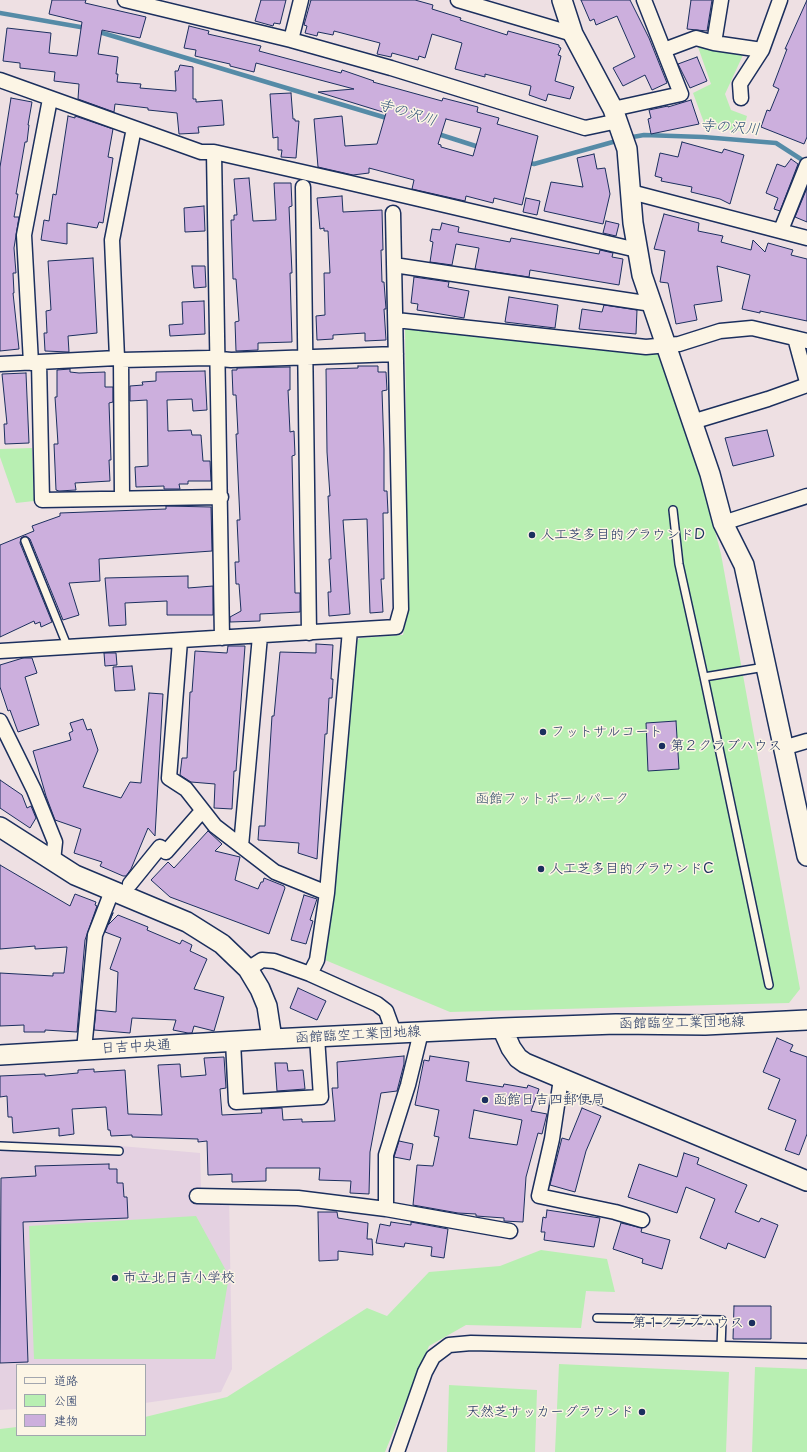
<!DOCTYPE html>
<meta charset="utf-8">
<style>
body{margin:0}
#map{position:relative;width:807px;height:1452px;overflow:hidden;background:#eee0e3;font-family:"Playpen Sans","Klee One",sans-serif}
canvas{display:block}
.legend{position:absolute;left:16px;top:1364px;width:130px;height:72px;box-sizing:border-box;background:#fcf5e5;border:1px solid #a2a6af;margin:0;padding:5px 7px;list-style:none;font-size:12px;color:#1b2f5e}
.legend li{display:flex;align-items:center;gap:8px;height:20px}
.legend b{width:20px;border:1px solid #a2a6af}
</style>
<div id="map">
<canvas width="807" height="1452"></canvas>
<ul class="legend">
<li><b style="height:5px;background:#fcf5e5"></b>道路</li>
<li><b style="height:11px;background:#b8efb2"></b>公園</li>
<li><b style="height:11px;background:#ccafdd"></b>建物</li>
</ul>
</div>
<script>
const ctx = document.querySelector('canvas').getContext('2d');
ctx.lineJoin = 'round';
function fillPath(path, color) {
  ctx.fillStyle = color;
  ctx.fill(path, 'evenodd');
}
function toPath(rows) {
  const path = new Path2D();
  for (const r of rows) {
    path.moveTo(r[0], r[1]);
    for (let i = 2; i < r.length; i += 2) path.lineTo(r[i], r[i + 1]);
  }
  return path;
}
function stroke(path, color, width, dash) {
  ctx.strokeStyle = color;
  ctx.lineWidth = width;
  ctx.lineCap = dash ? 'butt' : 'round';
  ctx.setLineDash(dash || []);
  ctx.stroke(path);
}
function label(font, color, halo, rows, align = 'center') {
  ctx.font = font + ' "Playpen Sans","Klee One",sans-serif';
  ctx.lineWidth = 3;
  ctx.setLineDash([]);
  ctx.textBaseline = 'middle';
  ctx.strokeStyle = halo;
  ctx.fillStyle = color;
  for (const [text, x, y, turn = 0] of rows) {
    ctx.save();
    ctx.translate(x, y);
    ctx.rotate((+turn || 0) * Math.PI / 180);
    ctx.textAlign = isNaN(turn) ? turn : align;
    if (halo) ctx.strokeText(text, 0, 0);
    ctx.fillText(text, 0, 0);
    ctx.restore();
  }
}
fillPath(toPath([
 [0,1144,98,1144,200,1153,201,1188,229,1192,232,1369,221,1392,145,1403,145,1365,17,1365,17,1409,0,1410]
]), '#e4d1e1');
fillPath(toPath([
 [698,47,743,55,725,94,731,110,747,116,743,131,706,128,693,93,711,84],
 [405,325,658,350,702,481,721,554,800,989,789,1003,450,1012,325,960,335,892,354,643,360,638,403,635,408,610],
 [32,448,34,501,16,503,0,457,0,449],
 [196,1216,229,1276,215,1359,34,1359,29,1226],
 [541,1250,607,1259,615,1292,586,1291,581,1328,466,1325,429,1346,385,1452,0,1452,0,1429,17,1427,17,1435,145,1435,145,1417,227,1397,367,1308,387,1316,429,1272,500,1266],
 [559,1364,729,1372,726,1452,555,1452],
 [755,1367,807,1369,807,1452,752,1452],
 [449,1385,537,1390,535,1452,447,1452]
]), '#b8efb2');
stroke(toPath([
 [0,13,86,28],
 [96,31,390,119],
 [435,133,482,148],
 [627,138,644,135,703,137,776,143,807,163],
 [527,162,534,164,620,140]
]), '#558ba7', 4.5);
const building = toPath([
 [52,0,86,0,85,3,146,17,140,38,102,30,98,54,118,57,116,74,118,74,117,82,141,84,140,88,176,91,175,71,178,71,180,65,193,67,193,99,196,99,196,102,222,100,224,125,198,127,199,133,179,134,177,113,148,110,148,108,115,104,114,112,78,99,79,84,54,81,55,72,20,68,20,63,3,61,7,28,51,33,49,53,77,56,82,22,49,14,52,0],
 [261,0,286,0,280,24,274,23,273,26,255,21,261,0],
 [311,0,415,0,433,5,432,9,461,18,460,20,507,35,508,31,559,45,559,47,561,48,558,55,561,56,555,81,574,87,570,99,548,94,546,101,529,95,531,86,485,74,485,77,455,69,462,43,432,34,425,58,419,56,418,60,392,53,391,57,377,54,380,43,334,31,333,35,318,32,317,36,305,33,307,26,304,25,311,0],
 [581,0,630,0,649,38,667,83,652,90,645,75,623,86,613,68,635,57,617,16,596,25,594,19,590,21,581,0],
 [691,0,712,0,707,31,687,29,691,0],
 [807,0,807,137,804,144,761,127,767,110,770,111,779,89,773,86,787,49,785,49,807,0],
 [189,26,209,31,208,34,261,46,259,51,341,73,342,70,374,81,373,82,442,101,443,98,478,107,477,112,499,118,497,124,538,136,522,205,494,198,493,203,466,196,465,201,412,189,414,180,369,168,369,173,353,175,318,167,314,119,342,116,345,146,377,144,386,113,318,92,354,89,256,63,254,72,230,66,230,64,195,56,196,50,184,48,189,26],
 [446,119,481,128,473,156,441,147,441,145,438,144,446,119],
 [697,57,707,81,690,88,678,64,697,57],
 [291,93,293,119,295,119,295,121,299,121,296,158,281,157,282,150,278,150,278,137,273,138,270,94,291,93],
 [11,98,32,102,28,125,29,125,27,142,25,142,16,194,18,194,14,217,19,217,14,248,16,273,13,273,14,293,13,293,19,349,0,351,0,167,11,98],
 [691,100,699,124,651,134,648,119,651,118,649,110,668,106,668,107,691,100],
 [68,116,75,118,75,116,113,129,108,157,113,158,103,223,99,222,97,228,67,223,67,244,41,240,44,220,49,221,53,194,56,195,68,116],
 [682,142,722,153,724,149,744,155,730,204,720,199,691,192,692,187,661,181,662,178,655,176,660,153,678,157,682,142],
 [594,154,597,169,605,168,610,194,603,224,544,211,551,182,583,187,577,158,594,154],
 [791,159,798,164,780,211,774,209,778,198,766,193,777,164,785,167,791,159],
 [249,178,253,221,276,220,274,183,291,183,292,206,289,207,292,273,290,273,292,342,258,343,258,350,236,351,235,322,239,321,236,279,233,279,231,220,234,220,234,215,237,215,234,179,249,178],
 [807,188,807,222,795,217,807,188],
 [342,196,343,212,382,210,383,250,381,250,382,282,384,282,386,309,384,309,386,340,365,341,365,333,333,335,333,339,317,340,316,316,325,315,324,273,330,273,328,231,324,231,324,228,320,229,317,198,342,196],
 [526,198,540,201,537,215,523,212,526,198],
 [204,206,205,231,185,232,184,208,204,206],
 [664,214,699,223,698,231,723,236,721,242,751,250,753,240,765,252,768,243,793,250,791,255,807,259,807,321,760,311,760,313,742,309,750,275,717,266,722,301,694,305,697,320,676,324,668,283,660,282,665,251,654,249,664,214],
 [606,221,619,224,616,236,603,233,606,221],
 [442,223,459,227,458,232,510,242,511,238,599,254,600,250,613,253,612,257,623,259,619,285,530,270,529,277,475,269,479,248,456,244,452,265,430,262,433,242,430,241,432,229,440,230,442,223],
 [93,258,97,333,68,336,69,352,45,351,44,333,47,333,46,311,51,310,48,261,93,258],
 [192,266,205,266,206,287,194,288,192,266],
 [414,277,449,282,448,287,469,291,464,318,417,310,418,304,411,303,414,277],
 [509,297,558,305,555,328,505,322,509,297],
 [204,301,205,334,170,336,169,325,183,324,182,302,204,301],
 [604,305,637,310,636,334,579,329,582,309,602,312,604,305],
 [358,366,378,366,378,372,386,372,387,390,382,391,384,449,384,491,387,491,388,513,383,513,384,579,381,579,383,612,370,613,367,519,343,520,350,614,329,616,328,592,331,592,329,559,331,559,328,496,330,496,327,452,326,369,358,368,358,366],
 [290,367,290,390,288,390,290,432,294,431,295,455,292,456,295,593,300,593,300,612,260,614,260,621,230,622,230,617,241,611,239,584,236,584,235,562,239,562,237,520,240,520,236,434,238,434,236,395,233,395,232,370,237,370,237,368,290,367],
 [70,369,70,372,79,373,105,372,105,387,113,387,113,402,109,403,111,460,109,460,110,481,75,483,76,490,59,491,56,490,54,444,58,444,55,397,57,397,57,370,70,369],
 [205,371,207,410,193,411,192,399,167,400,168,431,191,430,192,435,201,435,203,461,210,461,211,481,188,481,188,484,179,484,180,489,164,489,164,486,136,487,135,467,148,466,147,400,130,401,130,386,143,385,142,382,156,381,156,372,205,371],
 [26,373,29,443,5,444,4,424,7,424,2,374,26,373],
 [767,430,774,456,733,466,725,438,767,430],
 [166,506,211,507,212,551,99,559,100,581,69,583,79,615,63,620,30,539,26,536,21,538,20,543,52,622,41,627,40,622,35,624,34,621,0,637,0,545,34,531,32,526,60,516,60,513,166,509,166,506],
 [188,576,188,588,213,586,213,615,167,615,167,601,125,603,126,625,109,626,105,578,188,576],
 [316,644,333,645,331,679,333,679,332,698,329,698,327,734,325,734,317,859,298,853,299,843,258,840,259,826,265,826,272,716,274,716,280,652,316,653,316,644],
 [228,646,245,646,236,771,234,771,232,809,214,808,215,784,191,782,180,775,182,758,187,758,190,692,192,692,195,651,227,653,228,646],
 [104,653,116,653,117,665,105,666,104,653],
 [23,658,32,658,37,673,25,677,39,725,18,732,10,710,8,711,0,687,0,665,23,658],
 [132,666,135,690,115,691,113,667,132,666],
 [149,693,163,694,155,836,148,828,131,869,126,876,123,876,100,866,102,862,74,853,81,829,55,820,46,796,33,751,71,740,69,733,73,731,70,723,83,719,87,730,91,729,98,750,83,787,121,798,130,782,141,783,149,693],
 [676,721,679,769,648,771,646,723,676,721],
 [0,780,22,795,27,808,31,806,36,818,30,828,0,808,0,780],
 [208,831,222,844,215,851,240,857,235,880,258,889,261,882,263,882,264,878,284,886,285,888,269,934,170,897,151,880,168,862,174,868,208,831],
 [0,865,70,906,75,894,96,902,95,905,97,906,85,940,77,1032,45,1030,45,1032,24,1032,24,1025,0,1026,0,973,53,976,53,973,64,973,67,947,35,949,35,946,0,949,0,865],
 [304,895,317,899,310,920,313,921,306,944,291,940,304,895],
 [113,913,108,925,118,915,148,927,147,930,180,944,182,940,192,945,190,951,207,959,194,989,224,997,214,1031,194,1026,192,1033,188,1033,173,1030,176,1020,132,1018,130,1033,94,1030,96,1010,116,1012,118,972,110,969,121,938,105,932,113,913],
 [298,988,326,1001,317,1020,290,1008,298,988],
 [777,1038,793,1045,790,1051,807,1057,807,1134,799,1155,785,1150,796,1120,768,1109,780,1079,763,1072,777,1038],
 [404,1056,404,1064,397,1091,381,1093,370,1152,369,1194,350,1193,351,1181,319,1180,320,1168,266,1168,266,1181,232,1182,232,1174,208,1175,207,1141,198,1142,198,1139,132,1137,132,1135,111,1136,110,1130,108,1130,106,1107,72,1109,74,1134,59,1136,59,1128,13,1133,12,1117,8,1117,7,1096,0,1097,0,1076,45,1074,45,1076,78,1073,78,1070,94,1069,94,1072,125,1070,128,1114,162,1115,158,1065,180,1064,181,1077,206,1075,204,1058,224,1057,226,1088,220,1089,222,1115,262,1113,261,1109,282,1108,283,1120,302,1119,302,1122,335,1121,332,1088,338,1088,337,1062,404,1056],
 [430,1056,469,1062,466,1081,503,1087,504,1084,527,1088,528,1085,539,1089,531,1111,547,1114,542,1134,538,1133,526,1177,523,1222,504,1221,504,1218,476,1216,476,1214,458,1213,413,1205,417,1165,433,1166,439,1137,434,1136,439,1110,415,1105,424,1060,429,1061,430,1056],
 [474,1110,522,1120,517,1145,469,1138,474,1110],
 [275,1063,287,1063,288,1071,303,1070,305,1089,277,1091,275,1063],
 [582,1108,601,1116,586,1151,575,1192,550,1185,562,1138,569,1140,582,1108],
 [399,1141,413,1144,410,1160,394,1157,399,1141],
 [684,1153,699,1158,697,1164,747,1185,735,1212,759,1222,761,1218,778,1225,765,1258,728,1243,726,1249,700,1238,715,1199,686,1187,677,1213,628,1197,639,1164,677,1177,684,1153],
 [109,1164,109,1169,117,1169,117,1183,123,1183,124,1197,127,1197,128,1218,23,1222,28,1362,0,1363,1,1178,36,1176,35,1166,109,1164],
 [547,1210,600,1218,594,1247,544,1240,545,1232,541,1232,543,1217,546,1218,547,1210],
 [318,1212,337,1212,338,1218,368,1223,367,1239,372,1239,373,1255,338,1251,338,1260,319,1261,318,1212],
 [391,1222,411,1225,411,1222,448,1229,444,1258,431,1256,432,1247,405,1243,404,1247,376,1243,380,1224,390,1226,391,1222],
 [621,1223,642,1228,641,1232,670,1240,662,1269,642,1263,643,1259,613,1249,621,1223],
 [734,1306,771,1306,771,1339,733,1339,734,1306]
]);
fillPath(building, '#ccafdd');
stroke(building, '#1b2f5e', 1);
const lane = toPath([
 [673,510,679,564,704,677,769,985],
 [25,541,68,648],
 [704,677,765,667],
 [0,1146,119,1151],
 [597,1318,722,1320,721,1348]
]);
const street = toPath([
 [125,0,291,40,391,68,585,128,618,121],
 [458,0,573,34],
 [291,40,301,0],
 [714,43,762,50,780,0],
 [664,50,696,38,714,43,721,0],
 [0,80,201,152,214,152,342,181,637,250],
 [741,98,740,84,762,50],
 [613,109,681,94,644,0],
 [214,152,222,638],
 [303,187,309,633],
 [631,192,807,238],
 [781,230,807,165],
 [394,265,652,304],
 [396,320,646,347,679,344,720,331,752,328,807,341],
 [795,338,807,382],
 [117,358,112,240,134,128],
 [121,360,122,498],
 [39,362,42,500,221,497],
 [31,363,24,235,50,99],
 [0,364,117,358,121,360,209,358,231,360,396,354],
 [692,422,768,399,807,385],
 [723,523,807,496],
 [180,641,169,778,186,789,215,826,275,872,327,893],
 [0,651,396,627,401,609,393,213],
 [0,721,34,790,55,842,53,861],
 [783,748,807,741],
 [241,846,260,636],
 [130,884,160,847,166,852,202,811],
 [248,969,262,960,274,961,310,974,377,1004,386,1011,394,1033],
 [310,974,317,960,327,893,350,630],
 [233,1041,236,1102,321,1097,317,1037],
 [84,1050,95,935,112,891],
 [561,1079,552,1139,539,1196,615,1212,642,1220],
 [197,1196,298,1198,386,1209,510,1231],
 [386,1209,386,1155,408,1085,421,1032],
 [397,1452,425,1372,433,1357,449,1345,471,1343,807,1351]
]);
const secondary = toPath([
 [562,0,573,34,613,109,627,149,633,223,642,275,710,474,723,523,744,565,807,856],
 [0,827,75,875,187,922,222,944,248,969,260,989,267,1006,272,1039],
 [502,1028,511,1048,518,1058,525,1063,807,1181],
 [0,1055,272,1039,502,1028,616,1024,705,1025,807,1020]
]);
stroke(lane, '#1b2f5e', 10);
stroke(street, '#1b2f5e', 17);
stroke(secondary, '#1b2f5e', 22);
stroke(lane, '#fcf5e5', 7);
stroke(street, '#fcf5e5', 14);
stroke(secondary, '#fcf5e5', 19);
for (const [x, y, r, color] of [
 [532,535,4,"#1b2f5e"],
 [543,732,4,"#1b2f5e"],
 [662,746,4,"#1b2f5e"],
 [541,869,4,"#1b2f5e"],
 [485,1100,4,"#1b2f5e"],
 [115,1278,4,"#1b2f5e"],
 [752,1323,4,"#1b2f5e"],
 [642,1412,4,"#1b2f5e"]
]) {
  const dot = new Path2D();
  dot.arc(x, y, r, 0, 2 * Math.PI);
  ctx.fillStyle = color;
  ctx.fill(dot);
  stroke(dot, '#fcf5e5', 1.5);
}
label('14px', '#1b2f5e', '#fcf5e5', [
 ["人工芝多目的グラウンドD",540,535],
 ["フットサルコート",551,732],
 ["第２クラブハウス",670,746],
 ["人工芝多目的グラウンドC",549,869],
 ["函館日吉四郵便局",493,1100],
 ["市立北日吉小学校",123,1278],
 ["第１クラブハウス",744,1323,"right"],
 ["天然芝サッカーグラウンド",634,1412,"right"]
], 'left');
label('14px', '#3a556f', '#fcf5e5', [
 ["函館フットボールパーク",552,799]
]);
label('14px', '#1b2f5e', '#fcf5e5', [
 ["函館臨空工業団地線",682,1023,-1],
 ["函館臨空工業団地線",358,1035,-3],
 ["日吉中央通",136,1047,-3]
]);
label('italic 15px', '#33567c', '#fcf5e5', [
 ["寺の沢川",407,113,17],
 ["寺の沢川",730,128,4]
]);
</script>
